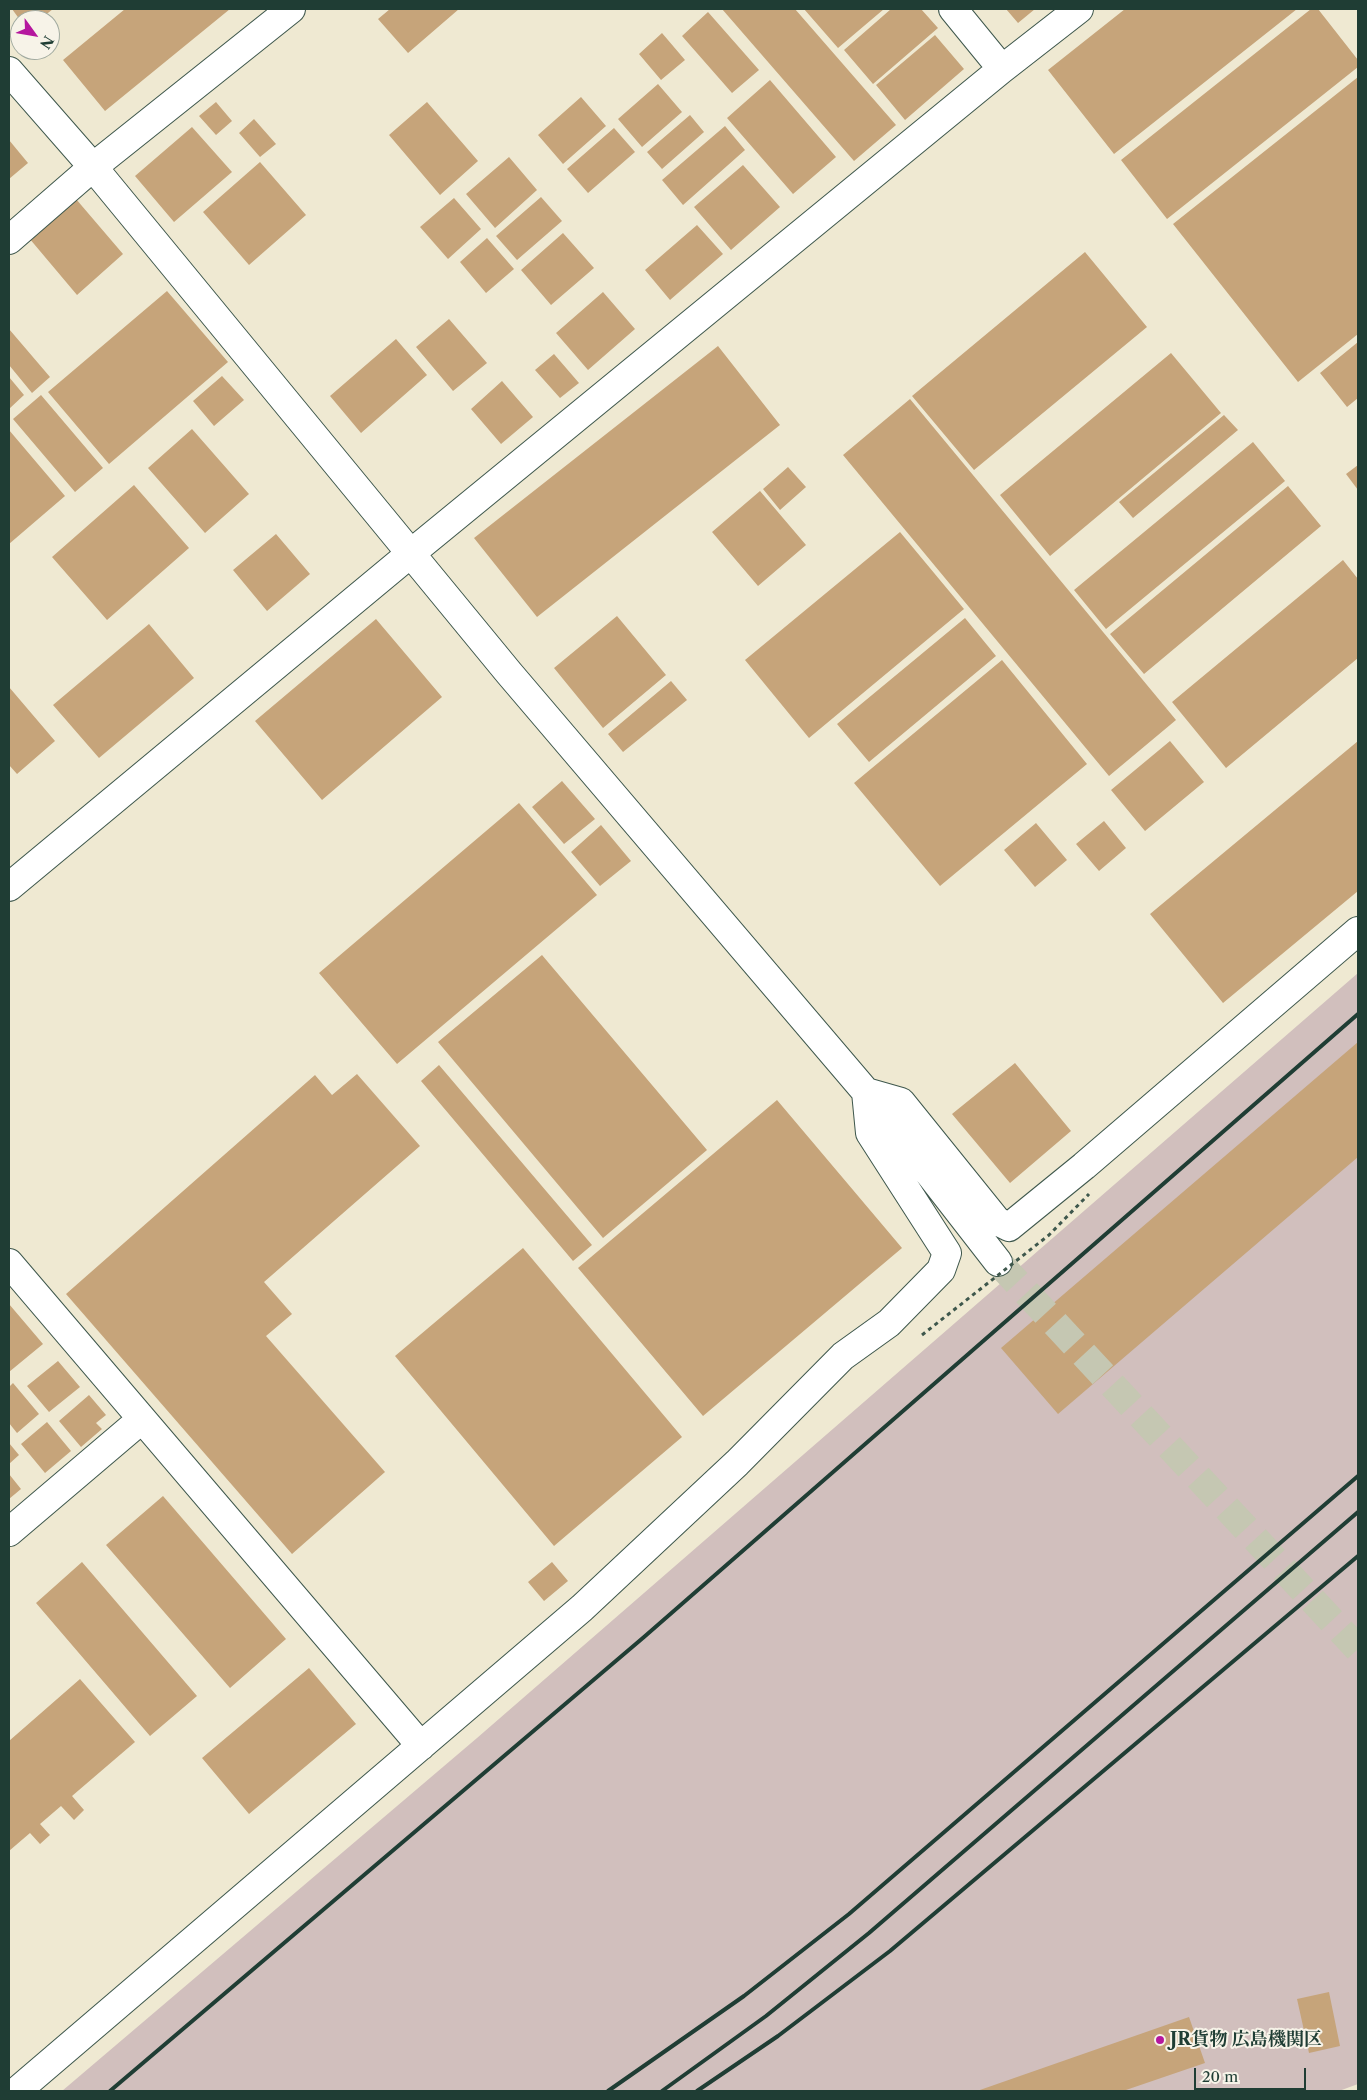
<!DOCTYPE html>
<meta charset="utf-8">
<style>
body{margin:0}
#map{position:relative;width:1367px;height:2100px;overflow:hidden;background:#efe9d2;font-family:"Libre Caslon Text",serif}
canvas{display:block}
.frame{position:absolute;inset:0;border:10px solid #1f3d34;pointer-events:none}
.north{position:absolute;left:10px;top:10px;width:50px;height:50px;box-sizing:border-box;background:#f7f3e8;border:1px solid #a1aaa0;border-radius:50%;rotate:122deg;font-size:14px;font-weight:700;line-height:20px;text-align:center;color:#1f3d34}
.north::after{content:'';display:block;margin:auto;width:18px;height:22px;background:#b5179e;clip-path:polygon(50% 0,100% 100%,50% 72%,0 100%)}
.scale{position:absolute;left:1194px;top:2068px;width:112px;height:22px;box-sizing:border-box;border:2px solid #1f3d34;border-top:0;padding-left:6px;font-size:15px;line-height:18px;white-space:nowrap;color:#1f3d34;-webkit-text-stroke:4px #f7f3e8;paint-order:stroke}
</style>
<div id="map">
<canvas width="1367" height="2100"></canvas>
<div class="frame"></div>
<div class="north">N</div>
<div class="scale">20 m</div>
</div>
<script>
const ctx = document.querySelector('canvas').getContext('2d');
ctx.lineJoin = 'round';
function fillPath(path, color) {
  ctx.fillStyle = color;
  ctx.fill(path, 'evenodd');
}
function toPath(rows) {
  const path = new Path2D();
  for (const r of rows) {
    path.moveTo(r[0], r[1]);
    for (let i = 2; i < r.length; i += 2) path.lineTo(r[i], r[i + 1]);
  }
  return path;
}
function stroke(path, color, width, dash) {
  ctx.strokeStyle = color;
  ctx.lineWidth = width;
  ctx.lineCap = dash ? 'butt' : 'round';
  ctx.setLineDash(dash || []);
  ctx.stroke(path);
}
function label(font, color, halo, rows, align = 'center') {
  ctx.font = font + ' "Libre Caslon Text","Noto Serif JP",serif';
  ctx.lineWidth = 4;
  ctx.setLineDash([]);
  ctx.textBaseline = 'middle';
  ctx.strokeStyle = halo;
  ctx.fillStyle = color;
  for (const [text, x, y, turn = 0] of rows) {
    ctx.save();
    ctx.translate(x, y);
    ctx.rotate((+turn || 0) * Math.PI / 180);
    ctx.textAlign = isNaN(turn) ? turn : align;
    if (halo) ctx.strokeText(text, 0, 0);
    ctx.fillText(text, 0, 0);
    ctx.restore();
  }
}
fillPath(toPath([
 [1358,973,1358,2084,1339,2091,62,2091,477,1738]
]), '#d1bfbd');
fillPath(toPath([
 [12,9,53,9,39,20,20,20],
 [125,9,230,9,105,111,63,60],
 [390,9,459,9,408,53,378,19],
 [722,9,795,9,896,125,854,161],
 [804,9,884,9,838,48],
 [891,9,921,9,938,28,873,84,844,50],
 [1006,9,1035,9,1018,23],
 [1125,9,1297,9,1114,154,1048,70],
 [1311,9,1318,9,1358,60,1358,67,1167,219,1121,160],
 [708,12,759,70,732,93,682,36],
 [662,33,685,60,661,80,639,54],
 [935,35,964,69,905,120,876,85],
 [1358,77,1358,334,1298,382,1173,224],
 [770,80,836,157,793,194,727,118],
 [658,84,682,112,642,147,618,119],
 [581,97,606,126,563,164,538,135],
 [216,102,232,121,216,135,199,116],
 [427,102,478,161,440,195,389,135],
 [690,115,704,132,662,169,647,152],
 [254,119,276,144,260,157,239,133],
 [725,126,745,150,683,205,662,180],
 [192,127,232,172,174,222,135,176],
 [614,128,635,152,588,193,567,169],
 [9,140,28,163,9,179],
 [509,157,537,190,495,228,466,194],
 [260,162,306,215,249,265,203,212],
 [743,165,780,207,731,250,694,207],
 [541,197,562,221,517,260,496,236],
 [454,198,481,229,448,259,420,227],
 [76,199,123,254,77,295,29,238],
 [697,225,723,254,670,300,645,270],
 [563,233,594,268,551,305,521,270],
 [487,238,514,269,486,293,460,262],
 [1085,252,1147,327,974,470,912,396],
 [167,291,228,362,109,464,48,392],
 [603,292,635,329,588,370,556,333],
 [449,319,487,363,453,391,416,347],
 [9,329,50,377,32,393,9,365],
 [396,339,427,375,361,433,330,396],
 [1358,342,1358,398,1347,407,1320,373],
 [718,346,780,425,537,617,474,538],
 [1171,353,1221,413,1050,556,1000,495],
 [554,354,579,383,560,398,535,370],
 [222,376,244,400,214,426,193,401],
 [9,377,24,395,9,409],
 [502,381,533,417,501,444,471,409],
 [41,395,103,468,75,492,13,419],
 [910,399,1176,720,1109,776,843,455],
 [1224,415,1238,430,1133,518,1119,502],
 [192,429,249,494,205,533,148,468],
 [9,430,65,496,9,544],
 [1253,442,1285,481,1106,629,1074,590],
 [1358,465,1358,490,1346,474],
 [788,467,806,487,780,510,763,489],
 [134,485,189,548,107,620,52,557],
 [1288,486,1321,526,1144,674,1110,634],
 [760,491,806,545,758,586,712,532],
 [900,532,964,609,809,738,745,660],
 [276,534,310,574,267,611,233,570],
 [1343,560,1358,579,1358,658,1226,768,1172,702],
 [617,616,666,675,603,728,554,668],
 [965,618,996,656,869,762,837,724],
 [376,619,442,697,322,800,255,721],
 [149,624,194,678,99,758,53,705],
 [1002,660,1087,764,940,886,854,783],
 [671,681,687,700,623,752,608,734],
 [9,687,55,741,17,774,9,765],
 [1170,741,1204,782,1145,831,1111,790],
 [1358,741,1358,891,1223,1003,1150,914],
 [562,781,595,819,564,844,532,807],
 [519,803,597,895,397,1064,319,973],
 [1104,821,1126,848,1099,871,1076,844],
 [1036,823,1067,860,1035,887,1004,850],
 [601,825,631,861,600,886,571,852],
 [542,955,707,1150,603,1238,438,1042],
 [1358,1042,1358,1157,1058,1414,1001,1348],
 [1015,1063,1071,1131,1010,1183,952,1114],
 [439,1065,592,1245,573,1261,421,1081],
 [357,1074,420,1146,264,1282,292,1314,266,1336,385,1472,292,1554,66,1294,315,1075,332,1095],
 [777,1100,902,1248,703,1416,578,1268],
 [523,1248,682,1437,554,1546,395,1356],
 [9,1304,43,1344,9,1372],
 [58,1361,80,1387,49,1412,27,1386],
 [13,1383,39,1414,17,1433,9,1423,9,1387],
 [89,1395,106,1415,96,1423,102,1429,81,1447,59,1421],
 [47,1422,71,1451,45,1473,21,1444],
 [9,1443,19,1455,9,1464],
 [9,1474,21,1489,9,1499],
 [163,1496,286,1639,230,1688,106,1545],
 [82,1562,197,1696,150,1736,36,1603],
 [552,1562,568,1581,544,1601,528,1582],
 [309,1668,356,1724,249,1814,202,1758],
 [80,1679,135,1742,72,1796,84,1810,74,1820,61,1806,40,1824,50,1835,40,1844,30,1833,9,1851,9,1741],
 [1329,1992,1340,2046,1309,2053,1297,1999],
 [1189,2017,1205,2063,1123,2091,977,2091]
]), '#c6a47a');
stroke(toPath([
 [998,1262,1358,1649]
]), '#c5c7b2', 28, [28, 14]);
const minor = toPath([
 [953,9,1002,69],
 [9,71,93,167,509,673,866,1092,998,1262],
 [9,240,93,167,291,9],
 [9,887,410,554,1002,69,1079,9],
 [9,1263,421,1746],
 [9,1532,142,1419],
 [17,2091,582,1608,737,1463,843,1356,889,1323,941,1270,947,1253,870,1133,866,1092,901,1102,997,1221,1009,1227,1084,1166,1358,931]
]);
stroke(minor, '#3e574c', 30);
stroke(minor, '#fff', 28);
stroke(toPath([
 [110,2091,644,1637,1358,1014],
 [608,2091,744,1996,849,1914,1358,1476],
 [662,2091,766,2016,869,1933,1358,1512],
 [697,2091,778,2036,890,1951,1358,1556]
]), '#1f3d34', 4);
stroke(toPath([
 [922,1335,1049,1235,1089,1194]
]), '#3e574c', 3, [4, 4]);
for (const [x, y, r, color] of [
 [1160,2040,5,"#b5179e"]
]) {
  const dot = new Path2D();
  dot.arc(x, y, r, 0, 2 * Math.PI);
  ctx.fillStyle = color;
  ctx.fill(dot);
  stroke(dot, '#f7f3e8', 2);
}
label('bold 18px', '#1f3d34', '#f7f3e8', [
 ["JR貨物 広島機関区",1170,2040]
], 'left');
</script>
